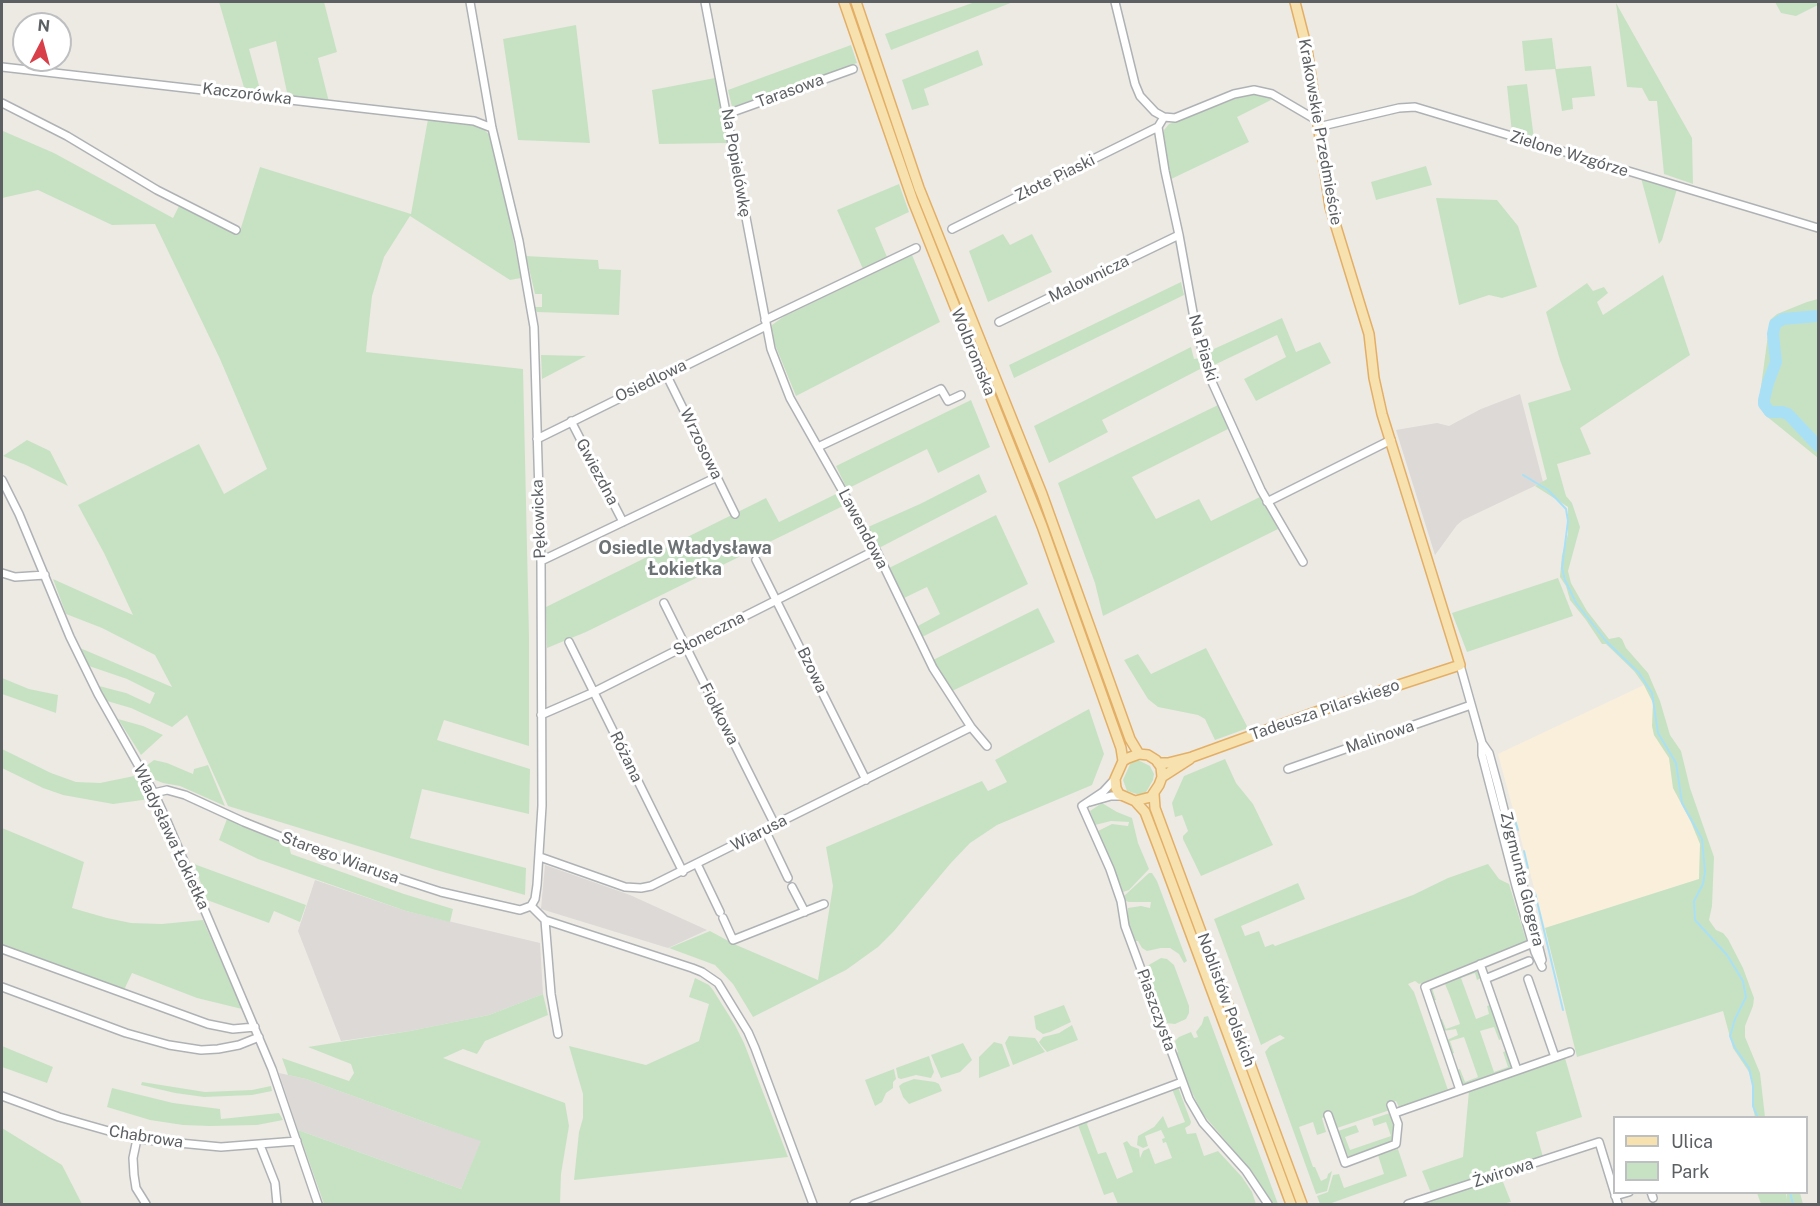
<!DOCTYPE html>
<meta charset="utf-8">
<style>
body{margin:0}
#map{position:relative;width:1820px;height:1206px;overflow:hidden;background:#edeae4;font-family:"Public Sans",sans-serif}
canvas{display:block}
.frame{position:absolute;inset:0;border:3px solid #5c6063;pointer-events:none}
.legend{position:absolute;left:1613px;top:1116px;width:195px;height:78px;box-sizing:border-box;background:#fff;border:2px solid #bebfc1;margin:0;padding:8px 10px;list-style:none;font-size:18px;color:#5c6063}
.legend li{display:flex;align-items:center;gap:12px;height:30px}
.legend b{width:30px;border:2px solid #bebfc1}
.north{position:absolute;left:12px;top:12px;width:60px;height:60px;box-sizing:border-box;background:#fff;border:2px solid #bebfc1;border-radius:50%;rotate:6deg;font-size:16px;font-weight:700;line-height:24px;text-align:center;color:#5c6063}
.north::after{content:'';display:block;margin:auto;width:21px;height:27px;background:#d83f48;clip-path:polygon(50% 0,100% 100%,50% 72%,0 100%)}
</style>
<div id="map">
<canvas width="1820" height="1206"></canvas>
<div class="frame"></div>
<ul class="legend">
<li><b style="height:8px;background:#f7e1af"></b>Ulica</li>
<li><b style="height:16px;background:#c7e2c3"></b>Park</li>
</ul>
<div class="north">N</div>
</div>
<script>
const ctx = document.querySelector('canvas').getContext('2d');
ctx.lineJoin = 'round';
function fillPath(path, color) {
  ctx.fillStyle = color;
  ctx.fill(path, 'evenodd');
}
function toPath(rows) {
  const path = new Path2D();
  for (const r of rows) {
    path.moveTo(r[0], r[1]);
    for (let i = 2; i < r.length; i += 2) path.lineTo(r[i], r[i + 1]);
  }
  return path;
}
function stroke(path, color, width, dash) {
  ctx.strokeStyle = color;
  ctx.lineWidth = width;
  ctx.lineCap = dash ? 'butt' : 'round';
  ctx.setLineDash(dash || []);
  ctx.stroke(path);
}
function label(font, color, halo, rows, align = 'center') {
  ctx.font = font + ' "Public Sans",sans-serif';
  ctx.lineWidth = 6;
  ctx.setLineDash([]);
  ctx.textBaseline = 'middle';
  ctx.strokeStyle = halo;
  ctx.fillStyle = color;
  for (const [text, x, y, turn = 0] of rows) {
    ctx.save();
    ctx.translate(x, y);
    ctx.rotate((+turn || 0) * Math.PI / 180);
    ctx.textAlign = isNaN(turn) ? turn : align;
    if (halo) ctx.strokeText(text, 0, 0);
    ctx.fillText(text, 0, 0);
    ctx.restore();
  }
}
fillPath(toPath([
 [1644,685,1653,703,1652,726,1654,735,1669,758,1673,788,1691,822,1700,844,1699,879,1545,928,1498,754]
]), '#faefdb');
fillPath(toPath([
 [1520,394,1543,482,1463,520,1457,525,1435,555,1396,430,1437,423,1449,426,1481,409],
 [545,865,630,895,707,930,668,948,541,909],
 [315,880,406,911,540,943,543,994,489,1015,410,1031,341,1041,298,931],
 [279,1073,306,1079,436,1126,482,1140,461,1189,298,1130]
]), '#dcd9d6');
fillPath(toPath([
 [219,2,324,2,337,52,318,58,329,102,288,97,276,41,249,49,261,93,245,91],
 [849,2,851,2,921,206,1036,488,1124,734,1121,735,1030,481,919,206],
 [975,2,1013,2,891,50,885,34],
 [1775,2,1818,2,1818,5,1796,16,1781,13],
 [1616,3,1692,138,1693,184,1664,174,1657,101,1649,101,1642,88,1627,87],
 [576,25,590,143,518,140,503,39],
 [1552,38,1556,69,1591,66,1595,96,1572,98,1573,109,1562,111,1555,69,1525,71,1522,41],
 [851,45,857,63,732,107,728,90],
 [978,50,983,65,924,89,929,105,912,110,902,80],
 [715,78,727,143,659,144,652,90],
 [1527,84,1534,139,1512,133,1507,86],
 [1251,95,1264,95,1273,99,1237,117,1249,142,1169,180,1163,140,1164,130,1169,124,1243,96],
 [428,119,473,123,481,127,493,138,521,278,510,280,410,216,384,257,372,296,366,352,523,369,529,636,529,746,444,720,437,740,530,769,529,814,422,789,410,838,526,868,525,895,436,870,228,806,187,715,172,727,131,708,107,701,99,686,126,693,150,704,155,693,127,679,89,666,80,648,172,687,155,655,102,628,66,614,53,579,133,615,104,553,78,505,199,444,224,494,267,469,220,359,155,224,112,225,38,190,2,198,2,136,3,131,54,153,173,218,180,204,239,234,260,167,411,214],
 [1426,166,1432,185,1376,200,1371,182],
 [1641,178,1677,189,1662,240,1659,244],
 [899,184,909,212,875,228,887,257,863,269,837,210],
 [1436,198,1497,200,1518,226,1537,287,1502,298,1489,295,1459,305],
 [1003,234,1010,245,1032,234,1052,272,988,302,969,251],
 [912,255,940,322,796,396,771,335,772,325,783,317],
 [526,256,598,260,599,269,621,270,619,315,537,312,534,307,542,307,542,294,535,294],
 [1663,275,1690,355,1580,428,1591,454,1557,464,1566,496,1572,503,1580,527,1568,571,1571,583,1587,611,1609,639,1619,637,1622,639,1626,648,1648,673,1660,701,1670,735,1681,751,1690,788,1714,857,1712,906,1709,920,1716,930,1723,933,1728,939,1743,968,1754,998,1753,1006,1745,1026,1745,1037,1760,1073,1765,1117,1755,1117,1752,1104,1753,1088,1749,1072,1733,1048,1723,1011,1577,1057,1545,928,1699,879,1700,844,1691,822,1673,788,1669,758,1654,735,1652,726,1653,703,1644,685,1634,671,1606,644,1602,644,1586,620,1570,600,1566,586,1560,577,1562,555,1568,534,1568,507,1535,486,1547,479,1528,403,1571,390,1560,360,1546,312,1587,283,1593,291,1604,287,1608,293,1597,302,1603,315],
 [1181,282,1184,295,1014,378,1009,365],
 [1818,299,1818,458,1765,415,1760,405,1760,394,1770,320,1777,314,1807,302],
 [1282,318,1296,352,1320,342,1331,363,1256,401,1244,379,1286,357,1277,335,1210,367,1205,353],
 [1191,347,1194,359,1200,358,1204,367,1102,420,1108,432,1049,463,1034,426],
 [541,355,586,356,542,379],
 [971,400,990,447,938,473,927,449,847,489,836,466],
 [1218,405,1228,429,1132,477,1156,519,1199,499,1211,521,1262,496,1278,529,1103,616,1095,583,1058,483],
 [27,440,50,451,68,486,26,465,3,456],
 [979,474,987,492,879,548,868,527,920,504],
 [838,493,845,505,586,632,547,648,546,607,766,498,779,522],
 [996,515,1028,584,922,637,916,627,940,614,927,587,902,599,889,568],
 [1558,578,1573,616,1467,652,1452,613],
 [1038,608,1055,642,952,691,933,660],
 [1206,648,1248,728,1215,740,1205,719,1198,715,1158,707,1148,699,1124,660,1138,654,1151,674],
 [2,678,29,689,58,695,56,713,2,694],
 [1089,709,1104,754,1092,785,997,825,970,843,950,864,894,931,878,947,846,970,753,1017,733,984,715,965,669,948,710,931,734,944,818,980,833,886,826,847,982,781,988,791,1007,782,995,760],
 [118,719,143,726,163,735,141,755],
 [2,749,51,773,76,782,100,783,139,775,150,799,113,804,63,795,43,788,2,768],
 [1225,759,1236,783,1253,804,1273,845,1201,876,1183,839,1183,836,1188,831,1182,815,1175,817,1172,803,1184,776],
 [154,760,167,763,193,774,194,769,208,765,225,806,180,786,163,783,153,779,146,766],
 [1138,760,1150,766,1154,774,1153,780,1145,794,1140,795,1127,791,1123,780,1131,762],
 [1102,803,1117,812,1132,818,1138,843,1149,869,1129,890,1123,892,1098,831,1112,824,1128,826,1129,822,1111,821,1095,825,1090,811],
 [1152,814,1298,1204,1296,1204,1150,815],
 [227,819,289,846,291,854,404,894,453,909,450,922,406,911,258,859,219,840],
 [2,828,84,862,72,908,107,918,131,923,162,924,203,920,242,1009,197,998,132,973,124,990,2,945],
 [194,864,306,905,300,922,274,911,269,923,207,900],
 [1488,864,1499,879,1509,884,1527,943,1419,984,1415,981,1408,984,1414,992,1448,1090,1399,1107,1396,1101,1388,1104,1390,1110,1337,1128,1332,1114,1322,1118,1326,1132,1317,1135,1313,1122,1299,1127,1313,1167,1315,1167,1321,1181,1327,1178,1328,1174,1332,1171,1327,1191,1316,1194,1265,1052,1270,1046,1285,1038,1280,1035,1261,1045,1214,919,1298,883,1305,899,1241,926,1245,936,1259,931,1265,947,1273,944,1275,946,1413,895,1448,878],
 [1149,873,1152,873,1157,881,1187,961,1184,963,1179,954,1170,948,1161,948,1147,951,1142,948,1138,941,1135,941,1128,921,1128,908,1141,906,1150,908,1151,902,1129,902,1126,901,1124,896],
 [1161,958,1167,959,1174,965,1189,1006,1189,1013,1186,1019,1175,1024,1166,1023,1163,1019,1146,973,1147,966],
 [1475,971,1478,972,1481,978,1477,980,1475,973,1461,978,1476,1019,1489,1014,1487,1006,1490,1005,1502,1039,1499,1040,1494,1027,1480,1031,1494,1072,1508,1067,1503,1052,1506,1051,1511,1066,1511,1069,1464,1085,1461,1083,1457,1070,1460,1069,1465,1082,1478,1077,1464,1037,1450,1041,1454,1053,1451,1054,1447,1040,1458,1035,1456,1029,1443,1031,1439,1020,1442,1019,1446,1029,1460,1024,1450,996,1445,984,1432,988,1436,1000,1432,1001,1429,990,1430,987],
 [695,978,709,985,713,990,735,1025,744,1043,788,1157,574,1180,579,1132,583,1118,583,1094,569,1046,646,1065,699,1041,709,1004,689,997],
 [543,994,548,1015,485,1041,477,1054,463,1049,443,1058,565,1103,569,1126,561,1174,560,1204,324,1204,298,1130,461,1189,481,1141,436,1126,306,1079,288,1075,282,1058,349,1081,354,1073,351,1064,308,1047,410,1031,489,1015],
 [1064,1005,1071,1022,1050,1032,1043,1034,1036,1029,1034,1016],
 [1208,1016,1278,1204,1273,1204,1253,1173,1202,1113,1183,1074,1176,1053,1178,1052,1175,1041,1179,1037,1191,1032,1194,1038,1198,1037,1196,1032,1202,1024,1204,1017],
 [1072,1025,1078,1040,1047,1052,1041,1045,1039,1042,1043,1037,1059,1033],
 [1009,1036,1035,1038,1045,1052,1013,1065,1005,1043],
 [994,1042,1002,1044,1010,1066,979,1078,979,1057],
 [963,1043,972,1060,960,1072,941,1078,931,1055],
 [2,1046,53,1067,47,1083,2,1067],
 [929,1056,934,1072,931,1078,916,1075,901,1079,898,1078,896,1068],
 [1565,1058,1582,1117,1536,1132,1543,1157,1431,1193,1422,1171,1463,1157,1469,1091],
 [894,1069,896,1079,893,1082,893,1088,886,1093,882,1102,875,1106,865,1080],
 [914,1079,935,1082,939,1084,942,1091,909,1104,903,1097,899,1086,903,1083],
 [142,1082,205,1092,252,1090,271,1086,272,1091,252,1095,204,1097,175,1093,141,1085],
 [1178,1087,1191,1122,1190,1125,1185,1128,1187,1134,1196,1133,1204,1156,1218,1151,1242,1177,1252,1192,1256,1204,1118,1204,1113,1192,1104,1195,1078,1125,1089,1121,1087,1124,1098,1154,1106,1152,1117,1179,1133,1172,1123,1143,1127,1141,1131,1146,1139,1149,1140,1158,1143,1151,1149,1148,1155,1164,1172,1158,1166,1142,1163,1143,1162,1139,1165,1138,1161,1130,1145,1136,1148,1146,1143,1148,1137,1145,1138,1136,1154,1127,1163,1116,1168,1128,1185,1122,1172,1089],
 [112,1088,173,1103,220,1109,221,1119,279,1113,283,1120,257,1125,210,1126,183,1125,150,1120,107,1107],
 [1390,1113,1395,1130,1392,1142,1352,1157,1348,1156,1338,1131,1356,1125,1359,1132,1345,1137,1350,1150,1391,1136,1386,1122,1374,1126,1372,1119],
 [2,1128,62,1165,82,1204,2,1204],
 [1398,1149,1407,1176,1329,1204,1320,1204,1317,1196,1328,1192,1333,1175,1339,1174,1344,1188,1384,1174,1378,1155],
 [1501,1177,1511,1202,1501,1204,1425,1204,1424,1202],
 [1757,1193,1786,1193,1787,1199,1787,1193,1800,1193,1803,1204,1761,1204]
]), '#c7e2c3');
stroke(toPath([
 [1523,475,1548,490,1566,509,1568,521,1562,568,1565,580,1576,603,1606,641,1639,673,1652,693,1658,733,1676,763,1682,803,1702,839,1705,872,1703,884,1694,901,1695,920,1727,955,1743,981,1746,997,1735,1019,1730,1036,1735,1048,1749,1068,1753,1086,1753,1106,1758,1118],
 [1514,817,1518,830],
 [1524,851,1528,868],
 [1535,893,1563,1010],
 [1790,1192,1793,1204]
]), '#aae0f6', 2);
stroke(toPath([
 [1818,316,1783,319,1775,324,1773,334,1776,362,1768,383,1764,400,1764,404,1770,412,1782,412,1788,414,1818,446]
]), '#aae0f6', 12);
const minor = toPath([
 [470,2,492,128,519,241,534,327,541,561,542,806,537,885,535,899,531,906],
 [705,2,771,349,790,398,876,550,933,668,971,727,987,746],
 [1115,2,1135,84,1140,96,1155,112,1164,117,1175,118,1234,94,1254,90,1272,94,1318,121],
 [2,67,474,121,492,128],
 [2,103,67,136,157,190,236,230],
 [727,114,853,69],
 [1164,117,1158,127,1165,171,1179,235,1194,318,1204,358,1212,382,1261,490,1303,562],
 [1318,127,1399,108,1415,107,1818,228],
 [952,229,1158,127],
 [765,320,916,248],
 [999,322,1179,235],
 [666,374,735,514],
 [571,421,623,522],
 [537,439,766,326],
 [818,447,941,389,948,401,961,395],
 [2,480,19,514,70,637,98,694,154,793,166,819,272,1069,318,1204],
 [1267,502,1391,440],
 [756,560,866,780],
 [541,561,717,477],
 [2,573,15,577,45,575],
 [664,603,775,825],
 [569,642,683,872],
 [1460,665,1482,743,1482,755,1516,886,1535,952,1542,967],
 [541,715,594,692,876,550],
 [1482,743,1489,753,1498,786,1542,960],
 [1288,769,1471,705],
 [1115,779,1103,792,1082,806,1110,869,1121,901,1125,926,1189,1099,1203,1123,1246,1171,1268,1204],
 [154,793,167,790,185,795,244,822,321,853,441,892,520,910,531,906],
 [1090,802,1111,796,1122,796],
 [765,830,788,878],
 [540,857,625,887,641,888,651,886,971,727],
 [697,864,720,912],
 [792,887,805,912],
 [531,906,545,920,551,994,558,1034],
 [723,918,733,940,824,904],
 [545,920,692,968,702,972,718,983,748,1032,755,1048,813,1204],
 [2,949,208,1024,233,1029,255,1027],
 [1480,964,1517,1070],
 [1485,979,1529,961],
 [1528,979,1555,1057],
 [2,987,126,1033,169,1045,201,1050,218,1049,239,1045,259,1037],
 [1460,1090,1425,987,1533,943],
 [2,1096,59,1117,137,1139,221,1147,297,1141],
 [1395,1113,1570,1052],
 [1328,1115,1345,1163,1396,1144,1398,1124,1391,1105],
 [137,1139,133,1158,134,1175,136,1188,146,1204],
 [260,1145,275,1183,277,1204],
 [1651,1192,1653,1198],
 [1615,1196,1629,1192],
 [854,1204,1182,1082],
 [1408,1204,1599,1142,1618,1204]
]);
const major = toPath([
 [844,2,913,201,1042,526,1121,748,1123,761],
 [856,2,919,188,1042,494,1130,739,1139,754],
 [1139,754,1148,755,1156,760,1161,767,1162,777,1159,785,1151,797,1135,801,1119,794,1116,788,1115,779,1123,761,1128,758,1139,754],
 [1158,763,1168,763,1192,757,1319,711,1460,665,1382,414,1374,378,1369,334,1330,207,1307,49,1295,2],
 [1162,777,1190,759],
 [1154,794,1155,808,1302,1204],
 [1135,801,1145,812,1158,846,1291,1204]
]);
stroke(minor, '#afb2b5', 10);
stroke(major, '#e3af66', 12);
stroke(minor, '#fff', 7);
stroke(major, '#f7e1af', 9);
label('16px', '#5c6063', '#fff', [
 ["Tarasowa",790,91,-20],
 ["Kaczorówka",247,94,7],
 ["Krakowskie Przedmieście",1320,132,80],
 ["Zielone Wzgórze",1569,154,17],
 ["Na Popielówkę",736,163,80],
 ["Złote Piaski",1055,178,-26],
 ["Malownicza",1089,279,-26],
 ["Na Piaski",1203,348,74],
 ["Wolbromska",973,352,68],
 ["Osiedlowa",651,381,-26],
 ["Wrzosowa",701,444,64],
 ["Gwiezdna",597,472,62],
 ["Pękowicka",539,519,-92],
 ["Lawendowa",863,529,62],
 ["Słoneczna",709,634,-27],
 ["Bzowa",812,670,64],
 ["Tadeusza Pilarskiego",1325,710,-19],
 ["Fiołkowa",719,714,63],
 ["Malinowa",1380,737,-19],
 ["Różana",626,757,64],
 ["Wiarusa",759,833,-27],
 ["Władysława Łokietka",171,837,65],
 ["Starego Wiarusa",340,858,20],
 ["Zygmunta Glogera",1522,879,76],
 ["Noblistów Polskich",1226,1000,70],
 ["Piaszczysta",1156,1010,70],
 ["Chabrowa",146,1137,9],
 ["Żwirowa",1503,1173,-18]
]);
label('bold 18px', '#6d7275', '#fff', [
 ["Osiedle Władysława",685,548],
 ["Łokietka",685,569]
]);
</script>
